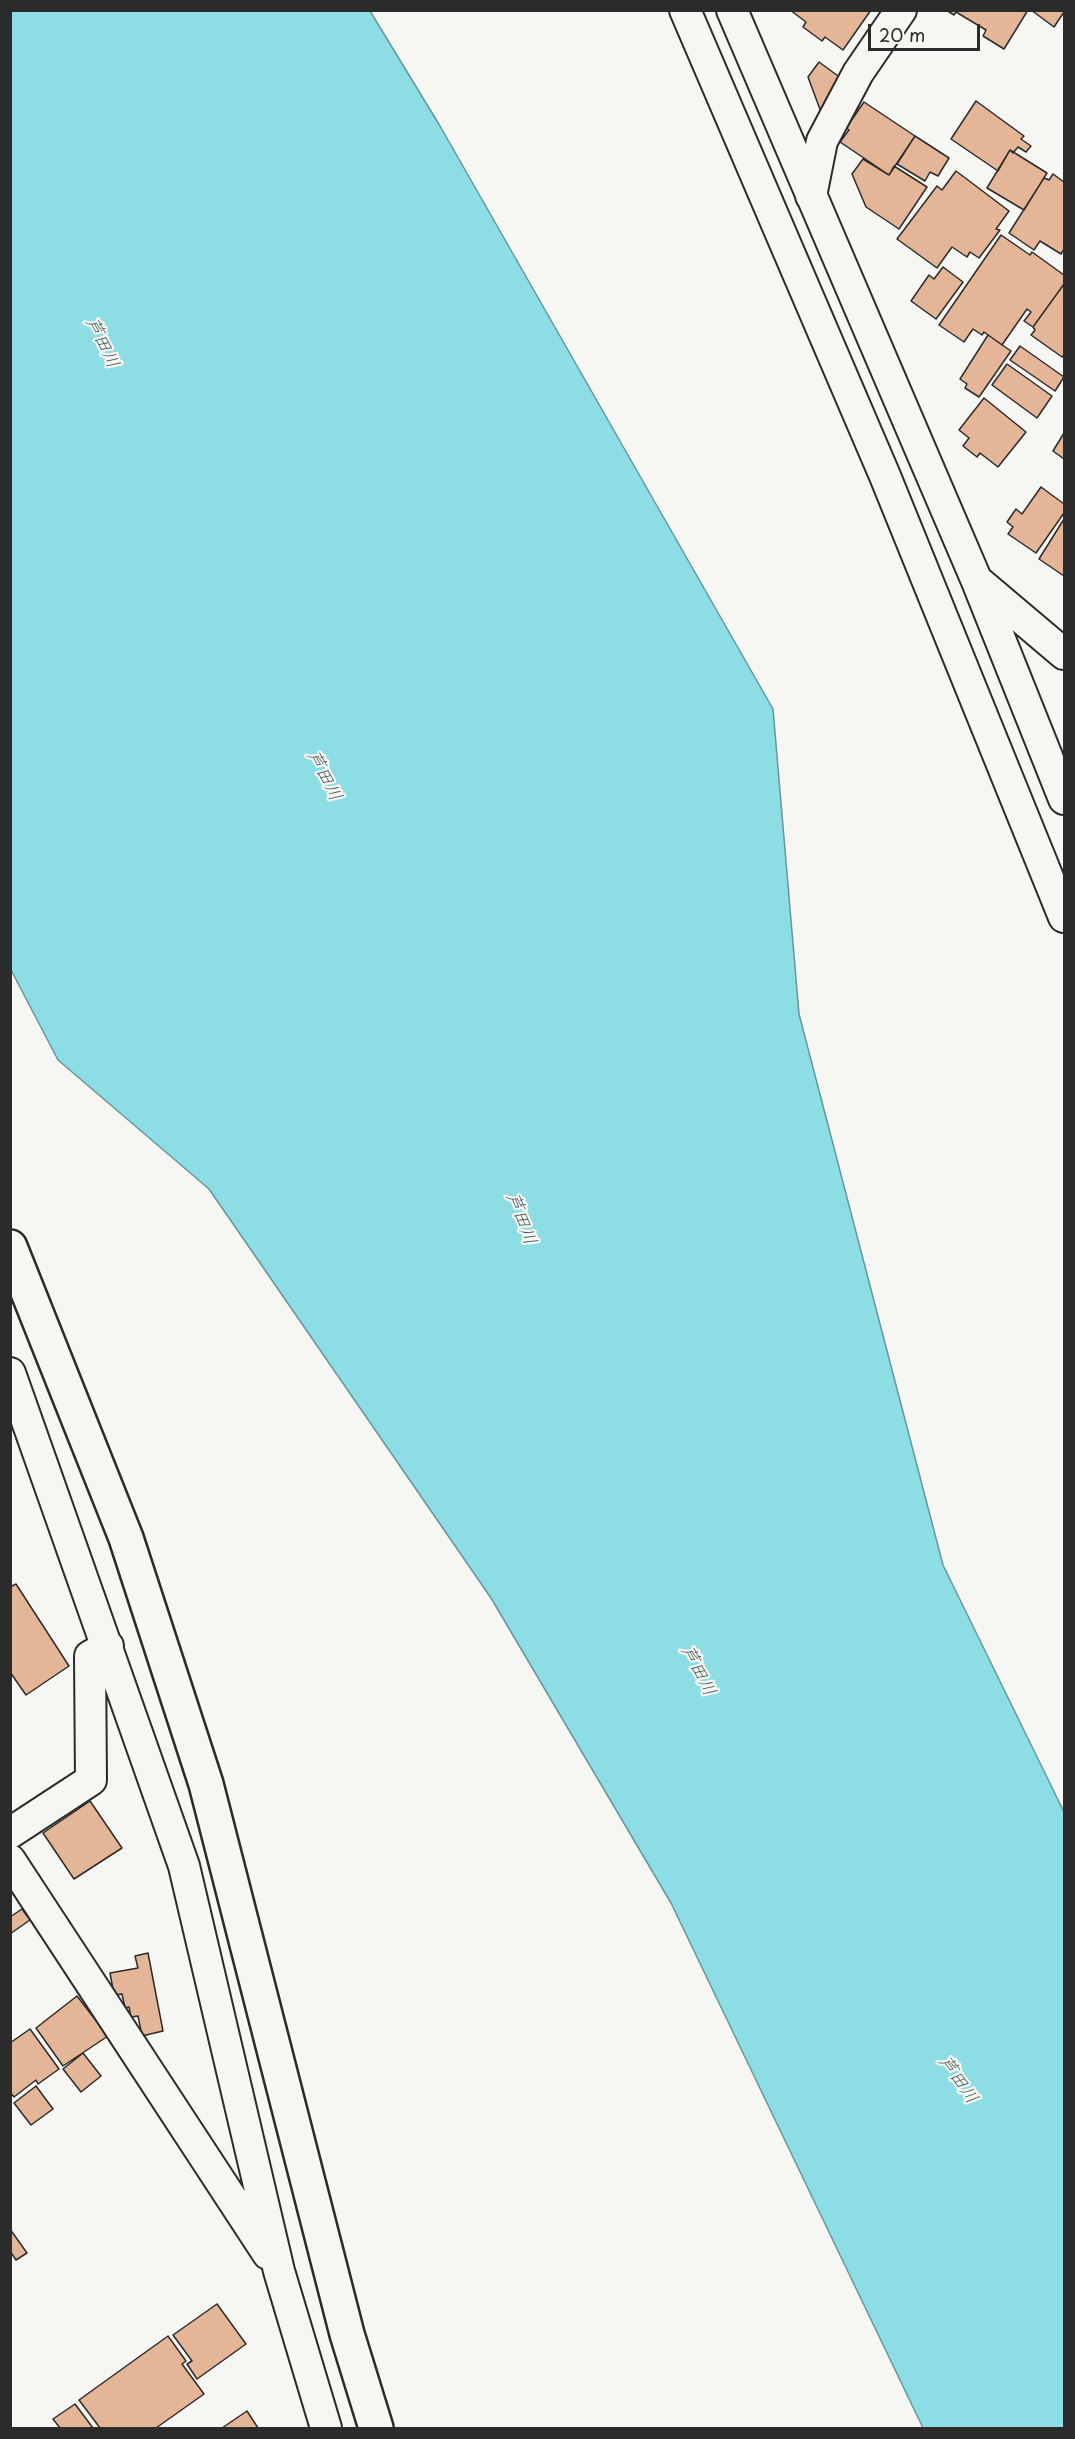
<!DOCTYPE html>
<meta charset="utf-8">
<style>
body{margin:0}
#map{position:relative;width:1075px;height:2439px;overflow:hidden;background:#f6f6f2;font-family:"Playpen Sans",sans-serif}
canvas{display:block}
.frame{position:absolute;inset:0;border:12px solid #2b2b2b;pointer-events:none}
.scale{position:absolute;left:868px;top:24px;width:112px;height:27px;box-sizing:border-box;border:3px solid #2b2b2b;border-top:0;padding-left:8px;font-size:18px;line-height:21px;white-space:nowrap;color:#2b2b2b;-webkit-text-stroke:4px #f6f6f2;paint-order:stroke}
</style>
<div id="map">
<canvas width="1075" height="2439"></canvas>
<div class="frame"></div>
<div class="scale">20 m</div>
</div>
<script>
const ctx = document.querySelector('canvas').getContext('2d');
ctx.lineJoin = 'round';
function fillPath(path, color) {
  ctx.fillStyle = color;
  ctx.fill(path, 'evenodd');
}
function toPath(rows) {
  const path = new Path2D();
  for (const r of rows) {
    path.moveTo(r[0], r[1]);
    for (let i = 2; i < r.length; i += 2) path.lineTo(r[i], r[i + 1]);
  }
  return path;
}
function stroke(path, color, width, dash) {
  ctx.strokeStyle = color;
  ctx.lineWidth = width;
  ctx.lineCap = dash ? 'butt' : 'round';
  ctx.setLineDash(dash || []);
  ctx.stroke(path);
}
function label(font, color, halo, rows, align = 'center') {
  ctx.font = font + ' "Playpen Sans","Klee One",sans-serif';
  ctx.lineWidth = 4.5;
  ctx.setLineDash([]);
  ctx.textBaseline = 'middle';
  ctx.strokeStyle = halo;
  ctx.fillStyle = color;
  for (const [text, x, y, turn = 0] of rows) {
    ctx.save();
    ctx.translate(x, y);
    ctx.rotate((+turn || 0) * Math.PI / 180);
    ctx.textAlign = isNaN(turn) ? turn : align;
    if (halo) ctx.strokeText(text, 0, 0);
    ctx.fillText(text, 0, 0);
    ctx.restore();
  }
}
const water = toPath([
 [11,10,370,11,440,126,773,709,799,1014,943,1565,1064,1812,1064,2428,923,2428,671,1903,491,1598,209,1189,58,1060,11,970,11,10]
]);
fillPath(water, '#8ddee4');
stroke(water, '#66969a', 1.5);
const building = toPath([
 [790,10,871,10,843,50,825,37,822,41,803,27,806,22,790,10],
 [946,10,1028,10,1004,49,983,36,986,30,956,12,954,15,946,10],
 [1031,10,1064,10,1064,12,1054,27,1031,10],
 [819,62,845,81,821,112,808,77,819,62],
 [976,101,1024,136,1021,139,1031,146,1026,152,1018,147,1013,153,1010,150,998,171,951,139,976,101],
 [864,102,915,136,889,175,840,142,849,130,846,128,864,102],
 [915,136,949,158,938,176,930,172,925,181,897,164,915,136],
 [1010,150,1047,173,1024,210,987,188,1010,150],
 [863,159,889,175,894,166,927,187,899,229,866,207,852,174,863,159],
 [956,171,1009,211,996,229,1000,230,979,258,970,252,967,257,952,247,937,268,897,239,937,186,942,190,956,171],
 [1053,174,1064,182,1064,249,1061,254,1040,241,1034,250,1009,233,1044,178,1049,180,1053,174],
 [1001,235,1030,255,1032,252,1064,275,1064,284,1033,327,1024,321,1031,312,1027,309,1002,345,984,332,982,335,973,329,964,342,939,325,1001,235],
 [943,267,963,282,936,319,911,301,929,275,934,279,943,267],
 [1064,284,1064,355,1062,357,1031,335,1035,330,1033,327,1064,284],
 [988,335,1011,351,979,397,965,388,967,384,960,379,988,335],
 [1020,346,1064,377,1055,391,1010,360,1020,346],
 [1007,364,1052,396,1037,418,992,385,1007,364],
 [984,398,1026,432,998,467,980,453,977,457,963,446,969,438,959,430,984,398],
 [1064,433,1064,459,1053,451,1064,433],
 [1041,487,1064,504,1064,513,1036,553,1008,534,1013,527,1007,522,1016,509,1022,514,1041,487],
 [1064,519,1064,576,1039,559,1064,519],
 [16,1584,69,1666,26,1695,10,1672,10,1587,16,1584],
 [90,1801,122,1848,74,1879,43,1833,90,1801],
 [22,1909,30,1920,10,1934,10,1917,22,1909],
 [148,1953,163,2031,142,2036,138,2016,131,2017,129,2007,125,2008,122,1994,114,1995,110,1973,138,1968,135,1956,148,1953],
 [77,1996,108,2036,63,2066,36,2028,77,1996],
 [30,2029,59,2069,38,2084,36,2080,14,2097,10,2092,10,2043,30,2029],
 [83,2053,101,2076,81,2092,63,2069,83,2053],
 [36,2086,53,2109,31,2125,14,2103,36,2086],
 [10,2229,27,2253,16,2260,10,2251,10,2229],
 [217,2304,246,2344,197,2379,187,2364,192,2361,173,2335,217,2304],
 [168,2336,186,2361,182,2364,204,2394,156,2428,100,2428,79,2400,168,2336],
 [75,2404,93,2428,60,2428,53,2419,75,2404],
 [247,2411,258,2428,222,2428,247,2411]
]);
fillPath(building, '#e5b597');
stroke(building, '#2b2b2b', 1.5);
const street = toPath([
 [685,10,885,476,1064,917],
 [732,10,976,579,1064,799],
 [811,196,822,141,858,73,901,10],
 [980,583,1064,654],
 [10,1373,184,1866,279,2271,326,2428],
 [10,1833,91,1780,90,1656,108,1646],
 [10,1860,268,2254]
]);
const secondary = toPath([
 [10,1247,126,1538,206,1784,347,2334,376,2428]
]);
stroke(street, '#2b2b2b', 34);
stroke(secondary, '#2b2b2b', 38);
stroke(street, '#f6f6f2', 30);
stroke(secondary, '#f6f6f2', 33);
label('italic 18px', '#445859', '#f6f6f2', [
 ["芦田川",102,343,64],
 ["芦田川",324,776,63],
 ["芦田川",521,1219,69],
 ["芦田川",698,1671,63],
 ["芦田川",958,2080,55]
]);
</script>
